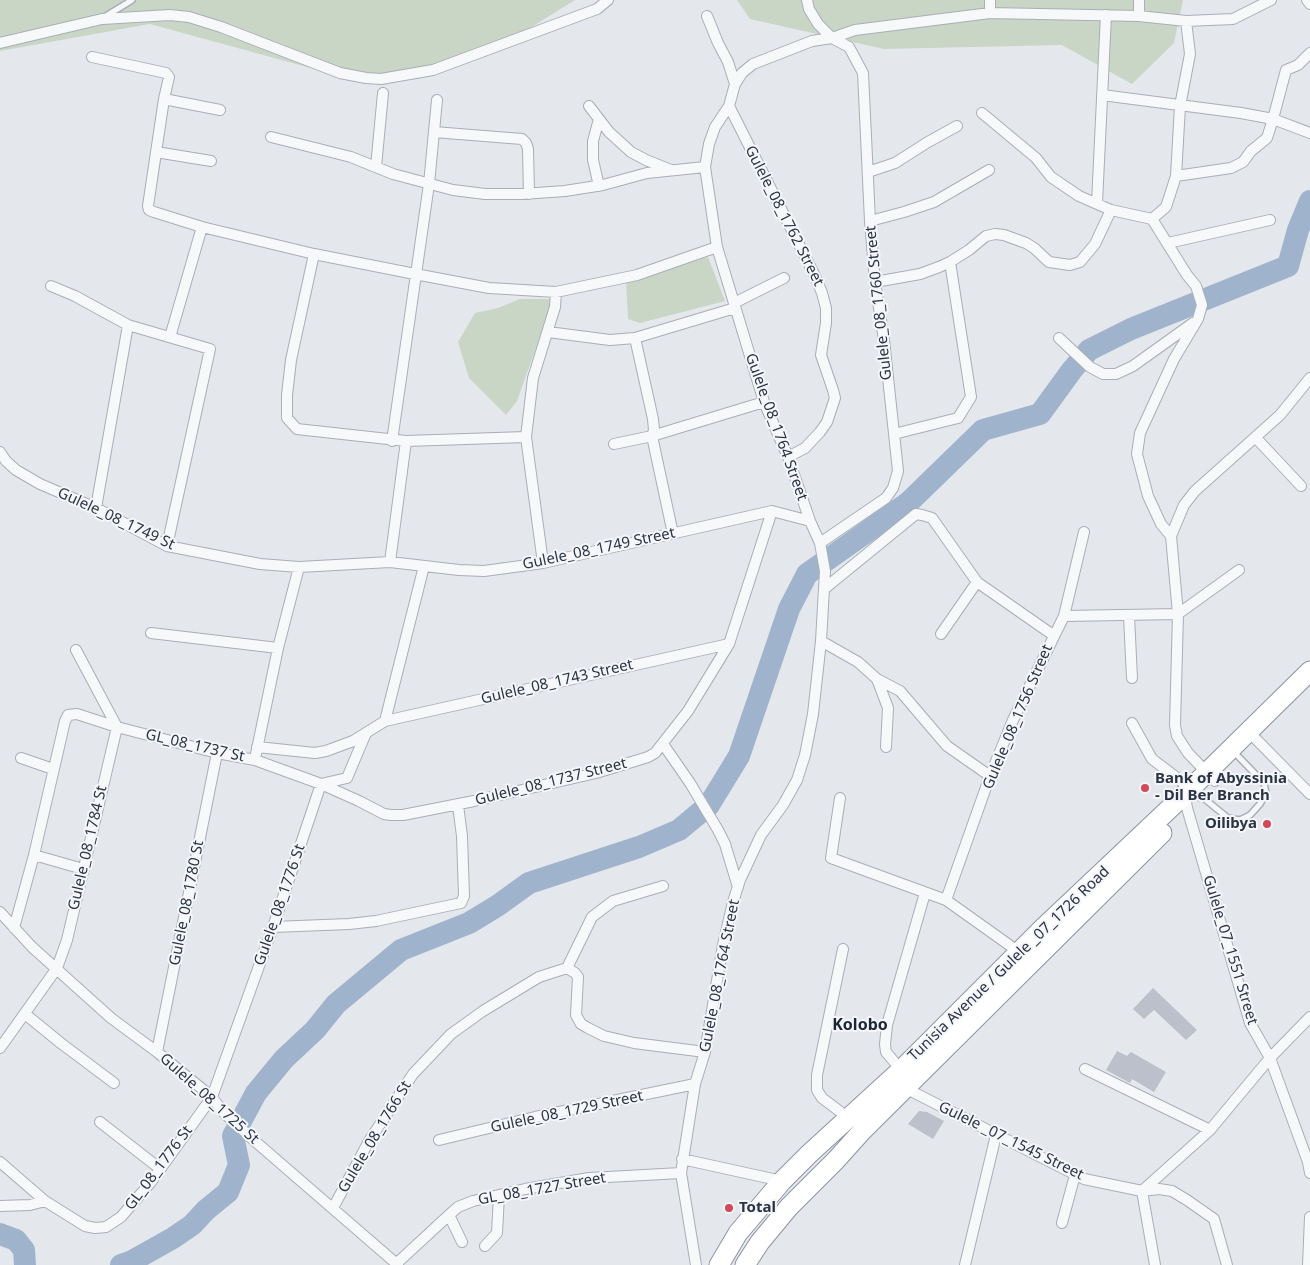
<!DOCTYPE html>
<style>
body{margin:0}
canvas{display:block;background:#e4e7ec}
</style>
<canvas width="1310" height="1265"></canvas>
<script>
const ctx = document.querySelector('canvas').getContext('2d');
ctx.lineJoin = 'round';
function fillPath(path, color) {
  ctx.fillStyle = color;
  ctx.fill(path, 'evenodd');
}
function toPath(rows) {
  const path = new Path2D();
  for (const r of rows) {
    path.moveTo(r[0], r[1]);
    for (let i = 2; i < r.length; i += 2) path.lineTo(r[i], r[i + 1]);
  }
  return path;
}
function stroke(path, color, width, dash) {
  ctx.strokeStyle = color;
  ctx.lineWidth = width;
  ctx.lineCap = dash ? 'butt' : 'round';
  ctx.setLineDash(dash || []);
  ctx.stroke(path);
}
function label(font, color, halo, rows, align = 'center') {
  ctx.font = font + ' "Noto Sans",sans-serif';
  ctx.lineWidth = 4;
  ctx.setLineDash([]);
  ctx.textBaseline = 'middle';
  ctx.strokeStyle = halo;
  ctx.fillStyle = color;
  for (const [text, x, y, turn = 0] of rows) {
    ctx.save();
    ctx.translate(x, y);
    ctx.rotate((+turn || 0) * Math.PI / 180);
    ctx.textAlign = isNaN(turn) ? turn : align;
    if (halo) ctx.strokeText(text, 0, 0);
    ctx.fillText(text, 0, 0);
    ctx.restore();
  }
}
fillPath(toPath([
 [0,0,575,0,488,54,358,81,150,24,0,51],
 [737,0,1183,0,1174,43,1132,84,1062,45,884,49,750,19],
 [708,257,725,301,640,323,628,319,626,278],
 [520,299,549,299,552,302,517,401,506,415,469,378,458,342,475,313,498,308]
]), '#c9d6c5');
stroke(toPath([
 [0,1234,16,1240,24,1250,25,1265],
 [121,1265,132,1261,173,1238,192,1225,206,1210,228,1192,239,1165,233,1136,256,1093,284,1059,315,1030,336,1004,401,950,469,923,497,906,529,883,639,847,679,830,709,805,739,756,789,609,807,574,909,502,983,430,1040,414,1072,370,1089,350,1131,329,1288,266,1298,230,1310,201]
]), '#9fb4cc', 22);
fillPath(toPath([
 [1153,988,1197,1030,1186,1040,1154,1010,1144,1019,1133,1009],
 [1117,1051,1127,1056,1131,1052,1166,1072,1154,1092,1132,1079,1130,1083,1106,1070],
 [919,1111,927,1112,944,1121,933,1139,908,1124]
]), '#bbc0ca');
const lane = toPath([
 [106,16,132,0],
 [1201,796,1228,818,1240,820,1250,815,1260,804,1266,793,1264,783,1233,751]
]);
const street = toPath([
 [807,0,809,9,818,24,832,38,849,47,863,73,870,221,875,282,884,340,898,471,893,488,886,498,820,543],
 [990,0,990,13],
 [1307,0,1310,4],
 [707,16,718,43,728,62,735,84],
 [1139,16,1139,0],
 [0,43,102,19,170,15,189,17,221,27,340,73,366,78,381,79,433,70,597,9,608,0],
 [92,57,166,73,169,77,164,99,148,206,149,210,154,212,202,227,314,254,415,274,489,288,556,292,637,275,717,247],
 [1102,95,1241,113,1273,119,1310,133],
 [164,99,220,110],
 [589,106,609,132,631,152,646,160,671,170],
 [729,106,815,276,822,293,826,308,826,323,821,355,833,390,835,398,827,422,820,432,805,448,788,457],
 [982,113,1036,158,1051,177,1079,196,1111,210,1152,219],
 [434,132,522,139,526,143,528,149,529,194],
 [271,137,351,157,393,174,453,190,485,194,522,194,565,191,603,185,647,173,705,167],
 [156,152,211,161],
 [376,167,383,93],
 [868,172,895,163,928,142,957,126],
 [1176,176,1231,168,1243,162,1251,151,1267,138,1273,119,1286,70,1298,65,1310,53],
 [599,186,593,160,593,141,599,119],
 [1097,203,1106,15],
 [1152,219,1187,275,1196,286,1202,305,1198,319,1174,359,1140,433,1137,454,1148,496,1161,524,1171,536,1178,614,1175,725,1177,736,1188,753,1215,781],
 [1152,219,1166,207,1176,176,1180,106,1190,54,1186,21],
 [870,221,904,212,934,202,989,170],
 [1168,243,1270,220],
 [314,254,291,360,287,395,287,418,297,429,406,441,526,437],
 [875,282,920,274,939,267,950,262,969,250,986,236,995,234,1004,235,1026,243,1034,248,1049,262,1070,265,1080,262,1095,244,1111,210],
 [51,286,75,296,128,325,210,349,167,546],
 [734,303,784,278],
 [548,332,610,340,635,338,735,308],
 [170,337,202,227],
 [1059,338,1090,367,1103,374,1116,374,1133,366,1193,323],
 [894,434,958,418,971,397,950,262],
 [1256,438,1301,486],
 [392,441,429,184,437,100],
 [614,444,652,436,654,430,653,419,635,338],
 [0,452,6,461,16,470,40,484,96,508,167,546,260,564,299,567,390,562,459,570,484,571,543,563,772,511,810,521],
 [96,508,128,325],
 [673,534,652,436,764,402],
 [1171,536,1184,505,1195,491,1280,415,1310,378],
 [390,562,406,441],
 [543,563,526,437,533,378,555,307,556,292],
 [824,589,916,514,922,515,932,518,977,582,1053,635],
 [1178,614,1239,570],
 [1064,616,1178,614],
 [1129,616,1132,678],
 [151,633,278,648],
 [941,634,977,582],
 [821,641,858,662,877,679,900,691,947,746,990,776],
 [76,650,117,727],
 [877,679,888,708,886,747],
 [385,721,424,566],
 [1132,723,1152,759,1201,796],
 [1249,732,1310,794],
 [663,744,690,783,718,830,725,844,738,887],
 [257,747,315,753,326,751,353,741,385,721,729,644],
 [256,754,278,648,299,567],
 [21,758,53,769],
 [321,784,347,778,366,733],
 [1185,794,1187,808,1250,1023,1270,1058,1308,1162,1310,1173],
 [840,798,831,858,946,900,1019,952],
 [34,855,83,869],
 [946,900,990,776,1013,720,1064,616,1084,532],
 [0,912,32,947,111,1018,157,1052,212,1097,223,1112,257,1143,398,1265],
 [273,927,349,924,376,921,461,903,464,896,462,836,458,805],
 [14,928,34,855,65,721,68,715,77,714,117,727,217,753,255,760,321,784,359,801,384,814,391,815,403,815,474,801,596,773,648,757,655,753,688,711,729,644,772,511],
 [843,949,817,1075,817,1090,822,1098,850,1119],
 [567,968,575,973,578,977,576,1015,581,1024,588,1028,604,1036,634,1043,705,1052],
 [567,968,592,917,613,901,663,886],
 [25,1014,62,1044,114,1083],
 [0,1048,57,968,67,940,117,727],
 [157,1052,217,753],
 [1085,1069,1210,1130],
 [901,1070,886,1052,885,1044,887,1025,925,893],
 [905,1088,1084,1179,1142,1191,1159,1189,1172,1191,1187,1200,1214,1219,1227,1265],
 [100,1122,159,1168],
 [439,1140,535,1117,695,1084],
 [682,1159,782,1181],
 [0,1162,45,1201,85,1226,95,1228,106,1227,121,1217,151,1182,212,1097,273,927,321,784],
 [1142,1191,1210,1130,1270,1058,1310,1017],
 [1142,1191,1155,1265],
 [0,1206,30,1205,45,1201],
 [333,1208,369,1141,413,1074,451,1034,483,1011,539,977,567,968],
 [449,1215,462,1242],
 [1062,1223,1075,1175],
 [485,1246,497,1233,499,1195],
 [396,1264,449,1215,458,1207,473,1201,525,1189,589,1178,681,1173],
 [696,1265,681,1173,695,1084,705,1052,723,945,733,902,740,880,761,835,783,805,797,780,805,755,813,714,821,641,825,571,820,543,810,521,788,457,764,402,717,247,705,167,709,144,715,127,729,106,735,84,742,73,753,64,812,41,832,38,855,30,990,13,1139,16,1186,21,1233,19,1271,0],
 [965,1265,996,1135],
 [1308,1265,1310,1217]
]);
const highway = toPath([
 [719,1265,738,1233,782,1181,809,1154,901,1070,1041,930,1185,794,1310,671],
 [745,1265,760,1242,789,1207,836,1160,863,1130,1162,833]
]);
stroke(lane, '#a9aeb7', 8);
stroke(street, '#a9aeb7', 12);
stroke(highway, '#8b94a3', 21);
stroke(lane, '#f7f8fa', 5);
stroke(street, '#f7f8fa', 10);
stroke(highway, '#fff', 19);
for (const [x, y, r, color] of [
 [1145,788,5,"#d1495b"],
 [1267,824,5,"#d1495b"],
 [729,1208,5,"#d1495b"]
]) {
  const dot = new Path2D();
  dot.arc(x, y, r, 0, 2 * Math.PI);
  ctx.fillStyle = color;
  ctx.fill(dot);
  stroke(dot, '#f4f6f9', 2);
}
label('15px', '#2b3445', '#f4f6f9', [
 ["Gulele_08_1762 Street",784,216,63],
 ["Gulele_08_1760 Street",879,303,-96],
 ["Gulele_08_1764 Street",776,427,70],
 ["Gulele_08_1749 St",116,519,25],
 ["Gulele_08_1749 Street",599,549,-12],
 ["Gulele_08_1743 Street",557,682,-13],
 ["Gulele_08_1756 Street",1018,717,-67],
 ["GL_08_1737 St",195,746,13],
 ["Gulele_08_1737 Street",551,782,-14],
 ["Gulele_08_1784 St",88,848,-77],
 ["Gulele_08_1780 St",187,903,-79],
 ["Gulele_08_1776 St",280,905,-71],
 ["Gulele_07_1551 Street",1230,950,73],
 ["Tunisia Avenue / Gulele _07_1726 Road",1009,964,-44],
 ["Gulele_08_1764 Street",720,976,-79],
 ["Gulele_08_1725 St",209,1099,42],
 ["Gulele_08_1729 Street",567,1112,-12],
 ["Gulele_08_1766 St",375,1137,-59],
 ["Gulele _07_1545 Street",1011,1141,26],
 ["GL_08_1776 St",159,1168,-53],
 ["GL_08_1727 Street",542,1189,-10]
]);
label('bold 15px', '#2b3445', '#f4f6f9', [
 ["Bank of Abyssinia",1155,779],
 ["- Dil Ber Branch",1155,796],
 ["Oilibya",1257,824,"right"],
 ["Total",739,1208]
], 'left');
label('bold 16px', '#1d2536', '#f4f6f9', [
 ["Kolobo",860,1025]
]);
</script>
